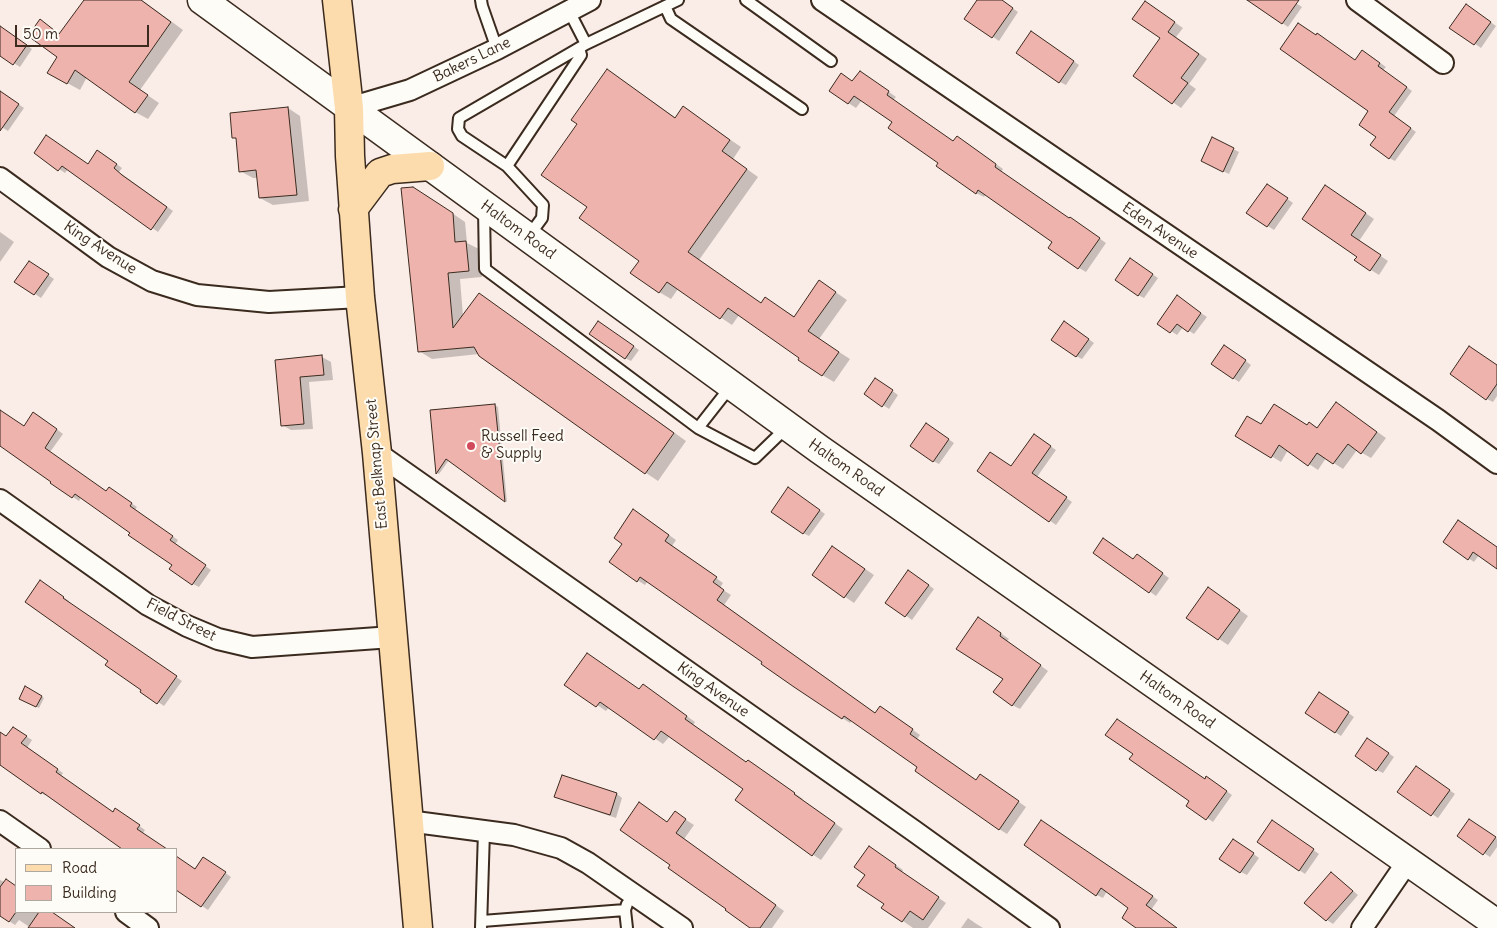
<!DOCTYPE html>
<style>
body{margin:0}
#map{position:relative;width:1497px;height:928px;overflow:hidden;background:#faede8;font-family:Delius,sans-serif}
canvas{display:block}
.legend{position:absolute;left:15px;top:848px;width:162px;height:65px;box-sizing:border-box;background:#fdfcf7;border:1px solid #afa8a0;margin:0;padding:6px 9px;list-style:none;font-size:15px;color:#3b2a1e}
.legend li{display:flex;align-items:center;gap:10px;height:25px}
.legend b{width:25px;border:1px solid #afa8a0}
.scale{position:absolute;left:15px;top:25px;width:134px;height:22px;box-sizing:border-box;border:2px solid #3b2a1e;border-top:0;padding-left:6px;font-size:15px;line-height:18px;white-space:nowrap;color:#3b2a1e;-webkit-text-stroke:4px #fdfcf7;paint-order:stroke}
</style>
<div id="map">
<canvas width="1497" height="928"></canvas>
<ul class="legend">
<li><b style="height:6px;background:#fcdcac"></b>Road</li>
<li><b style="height:14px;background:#efb3ae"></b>Building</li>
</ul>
<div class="scale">50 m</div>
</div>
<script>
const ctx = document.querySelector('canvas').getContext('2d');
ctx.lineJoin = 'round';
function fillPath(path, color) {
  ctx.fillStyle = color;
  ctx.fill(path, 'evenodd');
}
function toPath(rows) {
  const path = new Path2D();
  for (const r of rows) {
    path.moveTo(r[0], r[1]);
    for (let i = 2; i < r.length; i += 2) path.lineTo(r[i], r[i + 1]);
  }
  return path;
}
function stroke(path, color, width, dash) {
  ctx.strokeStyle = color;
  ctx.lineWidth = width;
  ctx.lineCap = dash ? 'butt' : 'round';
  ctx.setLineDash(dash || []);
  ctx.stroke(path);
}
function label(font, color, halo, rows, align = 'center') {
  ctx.font = font + ' Delius,sans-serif';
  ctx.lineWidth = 4;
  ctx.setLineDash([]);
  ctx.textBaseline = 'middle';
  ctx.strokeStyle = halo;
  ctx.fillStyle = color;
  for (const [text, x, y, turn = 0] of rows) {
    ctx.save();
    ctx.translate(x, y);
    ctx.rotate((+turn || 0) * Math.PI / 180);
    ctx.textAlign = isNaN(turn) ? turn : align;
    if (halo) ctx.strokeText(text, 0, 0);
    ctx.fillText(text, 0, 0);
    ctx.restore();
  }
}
fillPath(toPath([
 [85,0,142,0,183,30,140,90,159,103,148,119,135,112,87,77,80,90,49,73,58,56,40,21,61,34],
 [978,0,1001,0,1018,12,999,41,966,18],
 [1249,0,1291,0,1302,7,1288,27],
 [1145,2,1183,28,1176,37,1207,59,1189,84,1196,89,1181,108,1135,75,1162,38],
 [1472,9,1496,26,1481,48,1451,27],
 [0,29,7,31,32,49,20,67,0,54],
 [1037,36,1079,65,1066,85,1060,82],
 [1317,36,1356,61,1369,55,1386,67,1383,70,1412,91,1394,116,1416,132,1395,161,1389,158,1377,137,1370,111],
 [608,71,619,78,676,118,684,108,741,147,733,159,758,177,699,260,762,304,766,299,795,317,831,289,847,300,819,339,850,359,834,382,822,375,801,358,739,315,732,325,678,289,671,299,659,292,641,260,588,207,579,124],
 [868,77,896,97,893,100,954,142,965,142,1003,169,1001,172,1070,220,1078,223,1106,243,1086,272,1079,268,1054,242,986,194,984,197,976,193,893,122,862,100,856,108,830,91],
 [0,92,24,108,8,131,0,126],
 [288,108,300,116,309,201,273,205,260,198,258,178,253,178,240,171,237,139,233,137],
 [1213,139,1239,152,1229,174,1208,164],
 [35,153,88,165,104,155,122,168,119,172,173,211,158,232,68,169,65,173],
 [1273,189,1293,203,1274,230,1248,213],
 [1333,191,1374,219,1359,241,1388,261,1379,275,1371,270,1359,256],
 [426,195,465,222,467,243,479,249,482,277,460,279,463,316,479,295,491,302,686,441,658,481,646,473,479,354,432,359,419,351],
 [0,232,14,242,0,262],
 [1136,263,1158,278,1144,298,1138,295],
 [35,266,54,279,41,298,16,281],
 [1183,301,1207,317,1194,334,1183,327,1177,335,1159,323],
 [604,326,639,350,631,361,625,358],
 [1070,326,1094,343,1082,359,1076,356],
 [1231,350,1251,365,1239,382,1233,378],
 [322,357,331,362,333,380,309,382,313,429,291,430,282,425,277,361],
 [1497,366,1497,396,1493,402,1487,399],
 [881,383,898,395,889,409,883,405],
 [495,405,498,407,507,502,449,460,439,474,437,473,432,411],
 [1345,409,1386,438,1371,458,1357,450,1343,469,1326,458,1318,470,1288,450,1281,462,1237,435,1262,426,1308,426,1310,423,1318,428],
 [0,411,24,427,40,417,63,434,50,452,107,492,115,492,137,507,135,510,178,540,175,545,211,570,199,587,193,584,174,565,132,533,81,497,79,501,73,497,0,445],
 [932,428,954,443,939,464,933,461],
 [1040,439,1056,450,1037,477,1072,502,1056,525,979,470,1012,468],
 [794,492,825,514,809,536,803,533],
 [641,515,676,540,672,546,723,583,720,588,731,595,724,605,876,714,888,712,920,735,917,739,977,781,988,780,1026,807,1007,834,999,829,919,767,852,720,850,723,842,718,648,581,645,585,637,580],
 [1444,542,1497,548,1497,567,1479,555,1474,562],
 [833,547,874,575,854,603,813,575],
 [1095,552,1134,561,1143,560,1169,578,1156,596],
 [915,575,934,589,912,620,887,602],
 [46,585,69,601,68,602,182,681,164,706,142,691,142,690,110,661],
 [1217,594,1248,616,1228,645,1188,618],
 [986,623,1009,639,1007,641,1048,671,1020,709,1012,705],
 [566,684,652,691,695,722,693,725,747,763,757,767,803,799,802,800,843,829,821,860,812,854,745,788,670,736,663,744,609,707,606,711],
 [25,688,44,698,39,708,20,698],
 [1325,697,1354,717,1341,736,1335,732],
 [0,732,7,737,19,732,32,740,27,748,63,773,61,776,113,813,121,813,145,830,143,833,166,849,124,849,48,795,47,796,41,793,0,764],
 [1374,743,1394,757,1383,773,1377,770],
 [1422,771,1455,794,1438,818,1399,792],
 [1205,780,1213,782,1232,795,1213,822,1188,805],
 [617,794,622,798,616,818,562,800,556,797],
 [683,818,694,825,684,839,784,911,772,928,753,928,672,865,668,823],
 [1476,824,1497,839,1497,847,1490,857,1459,836],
 [1279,825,1319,854,1305,874,1299,870],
 [1048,826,1158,900,1151,910,1176,928,1138,928,1130,908,1107,891,1103,898,1097,895],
 [1240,844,1259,858,1247,875,1241,872],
 [877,852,903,870,902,872,946,903,928,928,913,928,883,907,885,904,867,874],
 [210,862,231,877,208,910,176,888,196,870],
 [1331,873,1337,877,1358,895,1333,924,1327,920,1306,902],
 [0,880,16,887,16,912,51,912,74,928,31,928,19,920,15,925,0,915],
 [968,918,975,923,983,928,961,928]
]), '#0003');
const building = toPath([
 [84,0,141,0,171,22,129,82,148,95,135,113,75,70,67,84,47,73,57,57,28,36,40,19,59,34,84,0],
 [977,0,1002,0,1013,8,992,38,964,19,977,0],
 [1247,0,1299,0,1282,24,1247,0],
 [1145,1,1175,22,1168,32,1199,54,1181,78,1188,83,1172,104,1133,76,1160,38,1132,19,1145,1],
 [1466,4,1491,22,1474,45,1449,28,1466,4],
 [1298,23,1316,35,1317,33,1355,60,1362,50,1380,63,1378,66,1407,87,1389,112,1411,128,1389,159,1370,145,1376,137,1359,125,1368,111,1280,49,1298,23],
 [0,26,27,45,13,65,0,56,0,26],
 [1031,31,1074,61,1059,83,1016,53,1031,31],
 [607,69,675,118,683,106,730,140,722,151,747,169,688,252,761,303,765,297,794,317,819,280,836,292,808,331,839,352,822,376,798,360,799,358,728,308,720,319,667,282,659,293,630,273,639,261,579,218,587,207,541,175,577,124,571,120,607,69],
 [860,71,889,91,887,95,953,141,957,136,996,164,995,167,1069,218,1070,217,1100,238,1078,269,1048,248,1052,242,978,190,976,194,936,166,938,163,888,128,892,122,854,96,848,104,829,91,841,73,852,81,860,71],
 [0,91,19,104,0,131,0,91],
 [288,107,297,195,259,198,256,170,239,172,236,138,232,138,230,113,288,107],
 [46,135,88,164,97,150,117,164,114,168,122,175,167,207,151,230,62,166,58,171,34,153,46,135],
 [1212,137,1234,148,1223,172,1201,161,1212,137],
 [1267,184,1288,198,1267,227,1246,213,1267,184],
 [1325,185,1366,213,1351,235,1381,255,1370,271,1354,260,1357,257,1302,219,1325,185],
 [413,187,453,213,455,242,466,241,469,271,448,273,453,328,479,293,674,433,645,474,479,356,474,347,418,352,401,188,413,187],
 [1130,258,1153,274,1138,296,1115,280,1130,258],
 [29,261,49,274,34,295,14,282,29,261],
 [1177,295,1201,313,1188,332,1177,324,1170,333,1157,324,1177,295],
 [598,321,634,346,625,359,589,334,598,321],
 [1064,321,1089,339,1076,357,1051,340,1064,321],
 [1224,345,1246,360,1233,379,1211,364,1224,345],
 [1469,346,1497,365,1497,384,1486,400,1450,374,1469,346],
 [322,355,324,375,300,377,304,424,281,426,275,360,322,355],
 [875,378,893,390,882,407,864,394,875,378],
 [1336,402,1377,432,1361,454,1348,444,1333,464,1317,453,1308,466,1279,445,1271,458,1235,436,1247,416,1261,424,1274,404,1307,425,1309,422,1317,428,1336,402],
 [495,404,505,502,446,459,436,474,430,410,495,404],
 [0,410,24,426,33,412,57,429,45,448,106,491,109,487,132,503,130,506,173,536,170,540,206,565,192,585,169,569,172,565,128,535,130,533,75,494,72,498,50,483,51,482,0,446,0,410],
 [926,423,949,439,933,462,910,446,926,423],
 [1034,434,1051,446,1032,473,1067,497,1049,522,977,471,990,452,1011,466,1034,434],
 [788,487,820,510,803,534,771,512,788,487],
 [633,509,669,535,665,541,717,577,713,582,724,590,717,600,875,713,880,706,913,729,910,734,976,780,980,774,1019,801,999,830,915,771,917,767,844,716,842,719,794,687,761,664,762,662,640,577,637,582,609,562,622,544,614,538,633,509],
 [1458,520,1497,547,1497,569,1473,552,1468,560,1443,542,1458,520],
 [1103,538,1133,559,1137,554,1163,573,1149,593,1093,553,1103,538],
 [832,546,865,569,844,598,812,575,832,546],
 [908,570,929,585,905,617,885,603,908,570],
 [40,580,64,597,63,598,177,676,157,704,140,692,141,690,105,665,108,661,25,602,40,580],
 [1208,587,1240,610,1218,640,1186,618,1208,587],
 [978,617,1001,633,1000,636,1041,665,1012,706,993,692,1003,679,956,649,978,617],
 [587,653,639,689,643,684,687,716,685,719,746,762,748,760,795,793,794,794,835,823,812,856,735,800,743,789,661,731,654,740,600,702,596,707,564,685,587,653],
 [25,686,42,696,36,707,19,699,25,686],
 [1319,692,1349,712,1335,733,1305,713,1319,692],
 [1117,719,1205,779,1206,776,1227,791,1206,820,1186,806,1189,801,1129,759,1133,754,1105,735,1117,719],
 [13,727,27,736,21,743,58,769,56,772,113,812,115,808,140,825,137,829,167,849,122,849,42,792,41,794,0,765,0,732,6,736,13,727],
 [1367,738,1389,753,1376,771,1355,756,1367,738],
 [1416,766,1450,790,1431,816,1397,792,1416,766],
 [562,775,617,793,610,815,554,797,562,775],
 [639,802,667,822,675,811,686,819,676,833,776,905,760,928,750,928,725,910,726,909,668,868,670,865,620,830,639,802],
 [1469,819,1496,837,1483,855,1457,836,1469,819],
 [1041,820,1153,896,1146,905,1177,928,1136,928,1122,918,1128,908,1101,888,1096,896,1024,845,1041,820],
 [1272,820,1314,849,1299,871,1257,842,1272,820],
 [1233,839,1254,853,1240,873,1219,859,1233,839],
 [869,846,896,865,895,867,939,897,923,920,910,911,902,922,881,908,884,904,857,886,865,875,854,867,869,846],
 [176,856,195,869,203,857,226,872,201,907,176,890,176,856],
 [1331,872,1353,891,1326,921,1304,903,1331,872],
 [6,879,16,886,16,912,9,922,0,916,0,887,6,879],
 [39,912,52,912,75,928,28,928,39,912]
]);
fillPath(building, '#efb3ae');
stroke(building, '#3b2a1e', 1);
const lane = toPath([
 [481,0,482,6,497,49],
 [746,0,831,61],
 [665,6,671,19,802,109],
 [569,11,586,44],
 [507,166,462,136,458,129,459,118,586,44,678,0],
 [484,209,485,269,698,428,731,386],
 [528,237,542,218,543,205,507,166,581,55,579,48],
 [698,428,755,458,787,427],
 [627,904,625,910,627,928],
 [482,921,625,910],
 [481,928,484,831]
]);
const street = toPath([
 [822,0,1438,420,1497,463],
 [1357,0,1443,63],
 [349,108,410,90,497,49,590,0],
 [0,178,108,257,152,281,197,295,269,302,360,297],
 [377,453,914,831,1049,928],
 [0,500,148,605,187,626,218,639,252,647,392,637],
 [0,821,40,849],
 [408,821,514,835,561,848,588,863,682,928],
 [126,912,148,928],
 [1362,928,1408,861]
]);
const secondary = toPath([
 [202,0,819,449,1497,924]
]);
const primary = toPath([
 [337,0,349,108,350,156,360,297,377,453,418,928],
 [353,209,380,173,392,169,430,166]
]);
stroke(lane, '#3b2a1e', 14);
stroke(street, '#3b2a1e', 24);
stroke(secondary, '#3b2a1e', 31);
stroke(primary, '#3b2a1e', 31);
stroke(lane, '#fdfcf7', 10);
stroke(street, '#fdfcf7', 20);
stroke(secondary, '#fdfcf7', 28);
stroke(primary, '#fcdcac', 28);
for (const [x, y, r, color] of [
 [471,446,5,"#d1495b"]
]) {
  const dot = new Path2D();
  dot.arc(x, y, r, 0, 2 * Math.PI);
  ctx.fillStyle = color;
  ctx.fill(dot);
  stroke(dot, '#fdfcf7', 2);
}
label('15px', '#3b2a1e', '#fdfcf7', [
 ["Bakers Lane",472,60,-26],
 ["Haltom Road",518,230,36],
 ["Eden Avenue",1160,231,34],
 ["King Avenue",100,248,33],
 ["East Belknap Street",377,464,-95],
 ["Haltom Road",846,468,35],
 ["Field Street",181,620,27],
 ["King Avenue",713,690,35],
 ["Haltom Road",1177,700,35]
]);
label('15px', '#3b2a1e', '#fdfcf7', [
 ["Russell Feed",481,437],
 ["& Supply",481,454]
], 'left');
</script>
